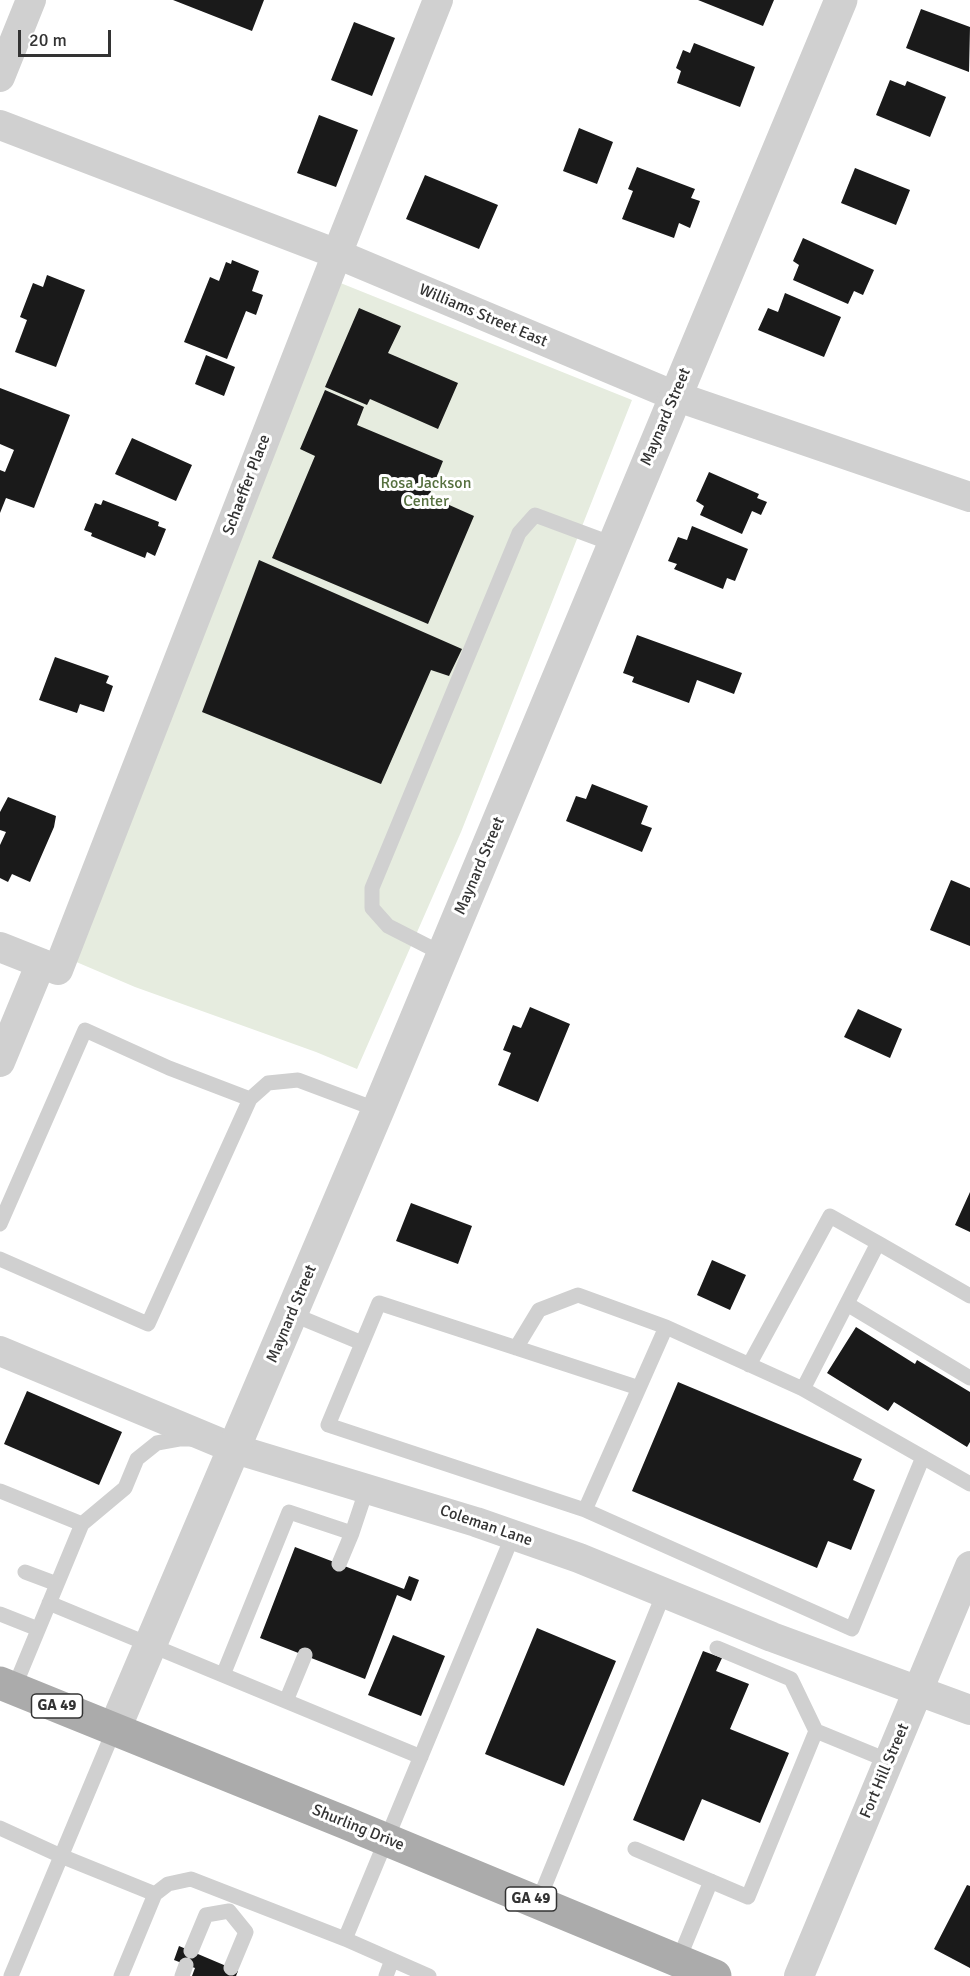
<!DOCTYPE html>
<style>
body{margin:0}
#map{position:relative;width:970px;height:1976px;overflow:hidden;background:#fff;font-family:Signika,sans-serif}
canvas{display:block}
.scale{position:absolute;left:18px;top:30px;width:93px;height:27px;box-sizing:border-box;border:3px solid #333;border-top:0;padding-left:8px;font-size:18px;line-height:21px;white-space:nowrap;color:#333;-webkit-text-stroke:4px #fff;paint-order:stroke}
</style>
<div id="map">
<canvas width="970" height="1976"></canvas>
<div class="scale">20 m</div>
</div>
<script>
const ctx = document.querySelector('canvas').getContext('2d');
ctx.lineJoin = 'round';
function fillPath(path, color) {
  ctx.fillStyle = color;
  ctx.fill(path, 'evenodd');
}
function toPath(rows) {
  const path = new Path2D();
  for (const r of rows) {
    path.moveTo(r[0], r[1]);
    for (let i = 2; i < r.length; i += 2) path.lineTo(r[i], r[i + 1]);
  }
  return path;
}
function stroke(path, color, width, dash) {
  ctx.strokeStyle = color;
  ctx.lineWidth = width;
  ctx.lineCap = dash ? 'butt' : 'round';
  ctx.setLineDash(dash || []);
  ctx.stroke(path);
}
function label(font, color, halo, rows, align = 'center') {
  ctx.font = font + ' Signika,sans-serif';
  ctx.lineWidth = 6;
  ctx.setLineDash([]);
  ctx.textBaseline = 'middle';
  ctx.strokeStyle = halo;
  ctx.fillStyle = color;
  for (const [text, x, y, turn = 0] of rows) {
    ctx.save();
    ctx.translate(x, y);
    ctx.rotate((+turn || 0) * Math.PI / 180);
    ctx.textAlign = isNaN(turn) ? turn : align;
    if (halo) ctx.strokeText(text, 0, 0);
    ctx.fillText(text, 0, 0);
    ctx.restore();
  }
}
fillPath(toPath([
 [338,282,632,400,461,832,357,1069,316,1052,135,987,74,961]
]), '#e6ecdf');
fillPath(toPath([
 [173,0,264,0,252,31],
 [698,0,774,0,763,26],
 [921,9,970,27,969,72,906,48],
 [354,22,395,38,372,96,331,80],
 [694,43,755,67,740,107,677,83,681,71,676,68,683,50,690,53],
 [890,80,905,86,907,81,946,97,930,137,876,115],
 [319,115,358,130,336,187,297,173],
 [579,128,613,142,597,184,563,171],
 [637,167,695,189,691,198,700,201,690,228,679,223,674,238,622,219,633,191,628,189],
 [855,168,910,190,896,225,841,203],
 [425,175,498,205,479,249,406,219],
 [803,238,874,270,863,295,854,291,848,304,793,280,799,265,793,261],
 [232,260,259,271,252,291,263,295,256,315,246,311,227,359,184,342,210,277,219,281,226,262,231,264],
 [47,275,85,290,56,367,15,352,27,320,20,317,33,283,43,287],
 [785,293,841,317,824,357,758,330,768,308,778,312],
 [359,308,401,326,388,353,458,383,438,429,370,399,367,405,325,387],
 [206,355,235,367,224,396,195,384],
 [0,388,70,415,34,508,6,498,0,513,0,470,5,472,14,450,0,444],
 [325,390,364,407,357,425,443,461,429,496,474,516,428,624,272,558,315,456,300,449],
 [132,438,192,465,176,501,115,474],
 [709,472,759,494,757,498,767,502,761,515,752,511,742,534,700,515,704,506,696,501],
 [103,500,159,522,158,526,166,529,155,556,147,552,145,558,91,536,92,533,84,530,95,503,101,505],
 [692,526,748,549,735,581,727,578,723,589,674,569,677,564,668,561,678,537,687,540],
 [259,560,462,649,449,676,431,670,381,784,202,712],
 [637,635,742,673,734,694,697,680,689,703,632,682,634,677,623,673],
 [55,657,109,676,106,683,113,686,104,712,80,704,77,713,39,700],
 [592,784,648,806,641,824,652,828,642,852,566,821,576,796,586,799],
 [8,797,56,816,54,827,30,882,12,874,8,882,0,878,0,845,6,832,0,830,0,812],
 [951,880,970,888,970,946,930,930],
 [530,1007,570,1024,538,1102,498,1085,511,1053,503,1050,513,1025,521,1028],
 [858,1009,902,1029,890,1058,844,1037],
 [970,1192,970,1232,955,1225],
 [411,1203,472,1226,458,1264,396,1241],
 [712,1260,746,1275,730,1310,697,1295],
 [856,1327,915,1364,917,1360,970,1392,970,1442,967,1447,894,1402,888,1411,827,1373],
 [678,1382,862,1459,853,1480,875,1490,851,1550,828,1541,817,1568,632,1491],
 [27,1391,122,1432,99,1485,4,1444],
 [295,1547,404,1589,409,1576,419,1580,411,1601,397,1595,365,1679,260,1638],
 [537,1628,616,1661,564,1786,485,1754],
 [393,1635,445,1656,421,1716,368,1695],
 [703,1651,722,1658,716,1671,749,1684,730,1729,789,1753,760,1823,702,1799,684,1841,633,1820],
 [967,1885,970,1886,970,1968,934,1949],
 [179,1946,238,1971,236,1976,192,1976,195,1968,174,1960]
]), '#1a1a1a');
stroke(toPath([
 [443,954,388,926,372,908,372,888,519,533,535,515,613,544],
 [0,1224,85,1030,169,1068,250,1099,268,1083,298,1080,378,1110],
 [0,1259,148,1324,250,1099],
 [847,1304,970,1378],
 [292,1314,362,1343],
 [516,1348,539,1310,578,1295,666,1327],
 [749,1365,830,1216,878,1243],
 [639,1388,379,1303,328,1425,585,1510,852,1629,923,1457],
 [803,1389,878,1243,970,1296],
 [0,1491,82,1524,125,1488,137,1459,157,1443,179,1439,195,1439],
 [585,1510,666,1327,803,1389,970,1484],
 [339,1564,352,1533],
 [25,1572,57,1584],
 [49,1603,421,1757],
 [0,1614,38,1629],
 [717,1648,791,1679,816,1731,889,1761],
 [223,1675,289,1512,352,1533,367,1488],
 [14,1688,82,1524],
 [286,1701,305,1655],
 [0,1828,61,1856,155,1894,168,1884,191,1879,345,1939],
 [635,1849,748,1897,816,1731],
 [538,1902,664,1593],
 [229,1911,246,1932,231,1968],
 [191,1951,206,1915,229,1911],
 [678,1961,711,1881],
 [11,1976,114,1730],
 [121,1976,155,1894],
 [182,1976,186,1965],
 [386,1976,392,1960],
 [429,1976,345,1939,513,1535]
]), '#d0d0d0', 15);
stroke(toPath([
 [0,77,31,0],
 [0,125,337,254,675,396,970,497],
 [0,947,58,970,337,254,438,0],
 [0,1062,41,963],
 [0,1351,235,1449,476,1522,579,1558,772,1637,970,1710],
 [799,1976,970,1566]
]), '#d0d0d0', 30);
stroke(toPath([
 [114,1730,378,1110,841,0]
]), '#d0d0d0', 33);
stroke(toPath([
 [0,1683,346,1823,715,1976]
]), '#ababab', 33);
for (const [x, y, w] of [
 [57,1706,51],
 [531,1899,51]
]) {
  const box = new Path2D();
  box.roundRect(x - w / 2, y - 12, w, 24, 4.5);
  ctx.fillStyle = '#fff';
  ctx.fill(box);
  stroke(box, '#333', 1.5);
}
label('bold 15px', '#333', null, [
 ["GA 49",57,1706],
 ["GA 49",531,1899]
]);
label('16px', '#333', '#fff', [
 ["Williams Street East",483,316,23],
 ["Maynard Street",666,417,-67],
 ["Schaeffer Place",247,485,-69],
 ["Maynard Street",480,866,-67],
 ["Maynard Street",292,1314,-67],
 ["Coleman Lane",486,1526,19],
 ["Fort Hill Street",885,1771,-67],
 ["Shurling Drive",358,1828,22]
]);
label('16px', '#56703f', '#fff', [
 ["Rosa Jackson",426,484],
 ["Center",426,502]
]);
</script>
